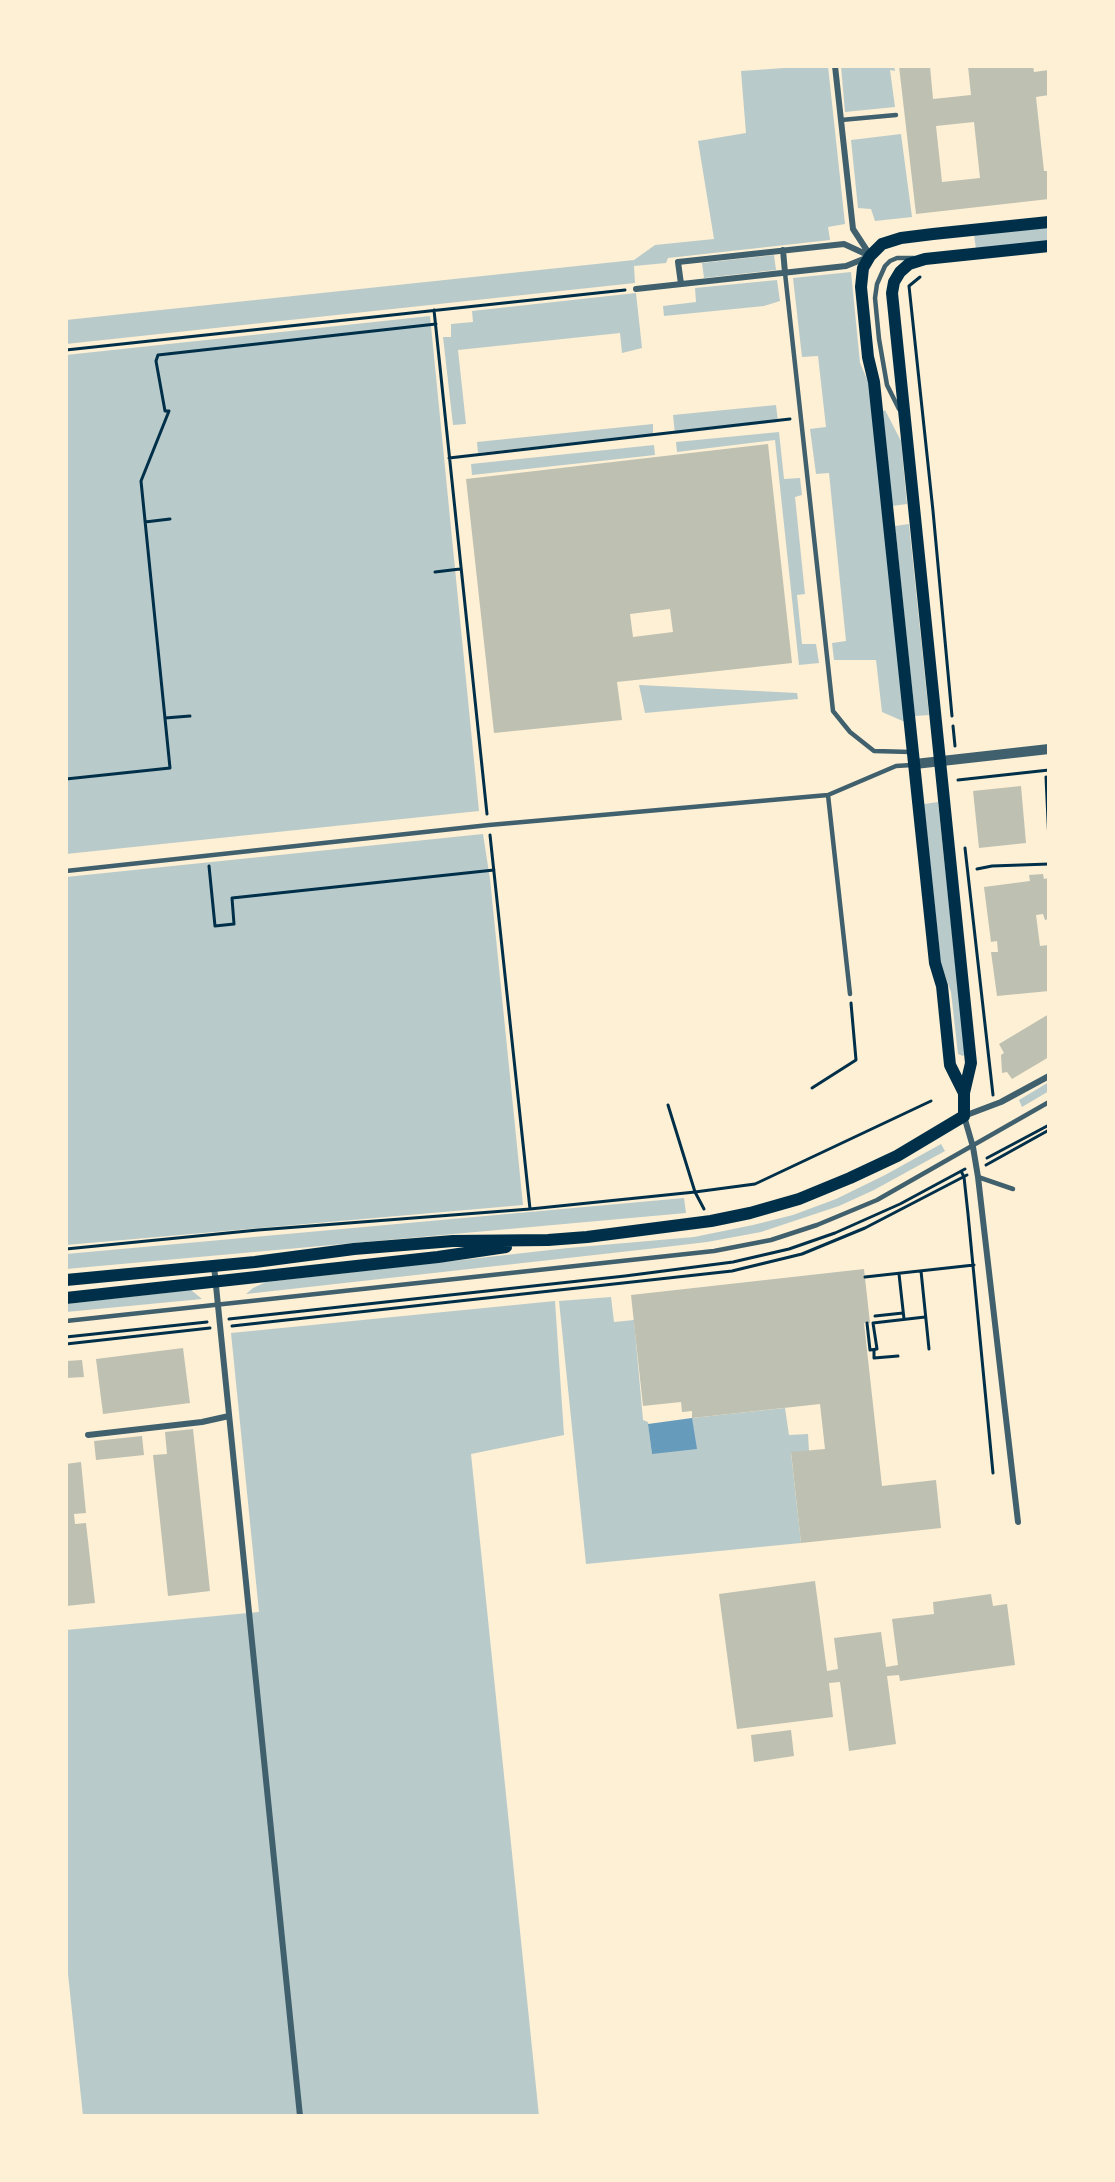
<!DOCTYPE html>
<style>
body{margin:0}
#map{position:relative;width:1115px;height:2182px;overflow:hidden;background:#fdf0d5;font-family:Raleway,sans-serif}
canvas{display:block}
.frame{position:absolute;inset:0;border:68px solid #fdf0d5;pointer-events:none}
</style>
<div id="map">
<canvas width="1115" height="2182"></canvas>
<div class="frame"></div>
</div>
<script>
const ctx = document.querySelector('canvas').getContext('2d');
ctx.lineJoin = 'round';
function fillPath(path, color) {
  ctx.fillStyle = color;
  ctx.fill(path, 'evenodd');
}
function toPath(rows) {
  const path = new Path2D();
  for (const r of rows) {
    path.moveTo(r[0], r[1]);
    for (let i = 2; i < r.length; i += 2) path.lineTo(r[i], r[i + 1]);
  }
  return path;
}
function stroke(path, color, width, dash) {
  ctx.strokeStyle = color;
  ctx.lineWidth = width;
  ctx.lineCap = dash ? 'butt' : 'round';
  ctx.setLineDash(dash || []);
  ctx.stroke(path);
}
fillPath(toPath([
 [784,66,828,66,845,224,828,227,830,240,668,258,666,263,634,266,635,283,66,344,66,320,634,260,655,245,714,239,698,141,746,133,741,71,784,68],
 [841,66,894,66,895,71,890,70,895,107,845,112],
 [901,134,912,217,875,221,871,209,858,208,851,140],
 [1049,227,1049,241,976,249,974,235],
 [774,255,776,270,704,278,702,263],
 [851,272,860,363,869,384,905,722,882,712,876,660,834,660,832,643,846,641,829,473,816,474,810,429,826,427,818,356,802,357,793,278],
 [777,280,780,301,764,306,664,316,663,306,696,302,695,288],
 [636,293,642,348,622,353,620,333,458,350,466,424,453,425,443,337,451,337,451,324,473,322,472,311],
 [430,316,479,811,66,854,66,355],
 [776,405,778,422,675,434,673,415],
 [885,410,901,441,907,504,892,506,883,411],
 [653,424,653,434,478,453,477,442],
 [779,432,784,479,800,478,802,495,795,497,805,594,797,595,802,644,816,644,819,663,799,665,775,440,677,452,676,442],
 [654,445,655,455,472,475,471,464],
 [909,524,929,715,915,716,895,526],
 [639,685,797,693,798,699,645,713],
 [938,802,965,1054,963,1056,958,1054,951,992,941,964,924,804],
 [483,834,490,879,523,1205,66,1245,66,877],
 [1049,1082,1049,1091,1022,1107,1019,1100],
 [941,1144,945,1151,874,1190,839,1206,761,1232,707,1242,648,1249,246,1294,253,1288,266,1282,568,1248,694,1237,753,1225,793,1215,836,1199,885,1175],
 [684,1198,686,1213,66,1269,66,1254],
 [191,1290,202,1299,66,1312,66,1304],
 [611,1297,614,1322,634,1320,643,1420,648,1422,652,1454,692,1418,785,1408,789,1435,808,1434,809,1451,791,1453,801,1543,586,1564,559,1301],
 [555,1301,564,1435,471,1454,539,2116,83,2116,66,1955,66,1630,259,1612,231,1333]
]), '#b9caca');
fillPath(toPath([
 [692,1418,697,1449,652,1454,648,1424]
]), '#669bbc');
fillPath(toPath([
 [899,66,930,66,933,99,971,95,968,66,1033,66,1034,72,1049,70,1049,95,1036,97,1044,171,1049,171,1049,199,916,214],
 [974,122,980,178,942,182,936,126],
 [768,444,792,663,617,682,622,720,494,733,466,479],
 [670,609,673,632,633,637,630,614],
 [1021,786,1026,843,979,848,973,791],
 [1043,874,1044,879,1049,878,1049,919,1045,920,1043,914,1036,915,1040,946,1049,945,1049,991,997,996,991,952,998,952,997,941,991,942,984,887,1030,881,1029,875],
 [1049,1014,1049,1057,1012,1079,1007,1072,1002,1073,1001,1055,1004,1053,999,1044],
 [864,1269,870,1323,864,1323,882,1486,936,1480,941,1528,801,1543,791,1452,825,1449,820,1404,692,1418,692,1411,682,1412,681,1402,643,1406,631,1295],
 [183,1348,190,1403,103,1414,96,1359],
 [82,1360,84,1377,66,1378,66,1361],
 [193,1429,210,1591,168,1596,153,1455,167,1454,165,1432],
 [142,1436,144,1455,96,1460,94,1441],
 [81,1462,86,1513,74,1514,75,1524,86,1523,95,1603,66,1606,66,1464],
 [815,1581,827,1671,838,1669,834,1638,881,1632,886,1667,898,1665,892,1619,934,1614,933,1602,991,1594,993,1606,1007,1604,1015,1665,900,1681,899,1675,887,1676,896,1744,849,1751,840,1682,829,1683,833,1717,737,1729,719,1594],
 [791,1730,794,1756,754,1762,751,1735]
]), '#bec0b2');
stroke(toPath([
 [920,277,909,286,933,511,952,716],
 [434,310,487,814],
 [66,350,625,290],
 [449,458,790,419],
 [145,522,170,519],
 [435,572,460,569],
 [165,718,190,716],
 [953,726,955,746],
 [1046,777,1049,842],
 [66,779,170,768,141,481,169,411,165,411,156,361,158,355,436,324],
 [958,780,1049,770],
 [965,848,993,1095],
 [209,866,215,926,234,924,232,898,494,870],
 [977,869,992,866,1049,864],
 [812,1088,856,1060,851,1003],
 [668,1105,695,1192,704,1209],
 [987,1158,1049,1125],
 [986,1165,1049,1130],
 [961,1171,964,1177,968,1214,993,1473],
 [530,1209,695,1192,755,1184,931,1101],
 [66,1249,258,1230,530,1209,490,835],
 [921,1271,929,1349],
 [899,1274,904,1319],
 [865,1277,974,1265],
 [875,1316,903,1313],
 [229,1319,625,1276,733,1262,789,1249,835,1233,900,1204,965,1169],
 [867,1323,870,1350,877,1349,873,1323,925,1317],
 [232,1326,732,1271,802,1254,865,1228,967,1175],
 [66,1337,207,1322],
 [66,1344,210,1328],
 [874,1350,874,1358,898,1356]
]), '#003049', 3);
stroke(toPath([
 [841,120,896,115],
 [785,273,833,711,850,732,874,751,911,752],
 [899,409,887,385,879,339,875,298,877,284,885,266,890,261,897,258,914,258],
 [828,795,850,994],
 [66,871,489,825,828,795,896,766,912,765],
 [978,1177,1013,1189],
 [66,1321,714,1251,771,1240,817,1225,877,1200,1049,1102]
]), '#3f606c', 4.5);
stroke(toPath([
 [835,66,853,229,870,255],
 [783,250,785,273],
 [681,284,678,262,844,244,870,256],
 [636,289,846,266,866,258],
 [214,1266,300,2116],
 [88,1435,202,1422,229,1416],
 [1018,1522,978,1177,973,1147,964,1116,1001,1102,1049,1076]
]), '#3f606c', 6);
stroke(toPath([
 [915,764,1049,749]
]), '#3f606c', 10);
stroke(toPath([
 [964,1093,950,1065,942,986,935,963,874,382,868,357,861,287,863,268,870,256,882,244,901,238,933,234,1049,222],
 [66,1280,255,1262,354,1249,453,1241,548,1240,587,1237,711,1221,750,1213,799,1199,850,1178,897,1156,964,1116,964,1093,971,1063,892,293,894,282,900,272,909,264,925,259,1049,246],
 [66,1298,438,1257,506,1247]
]), '#003049', 12);
</script>
